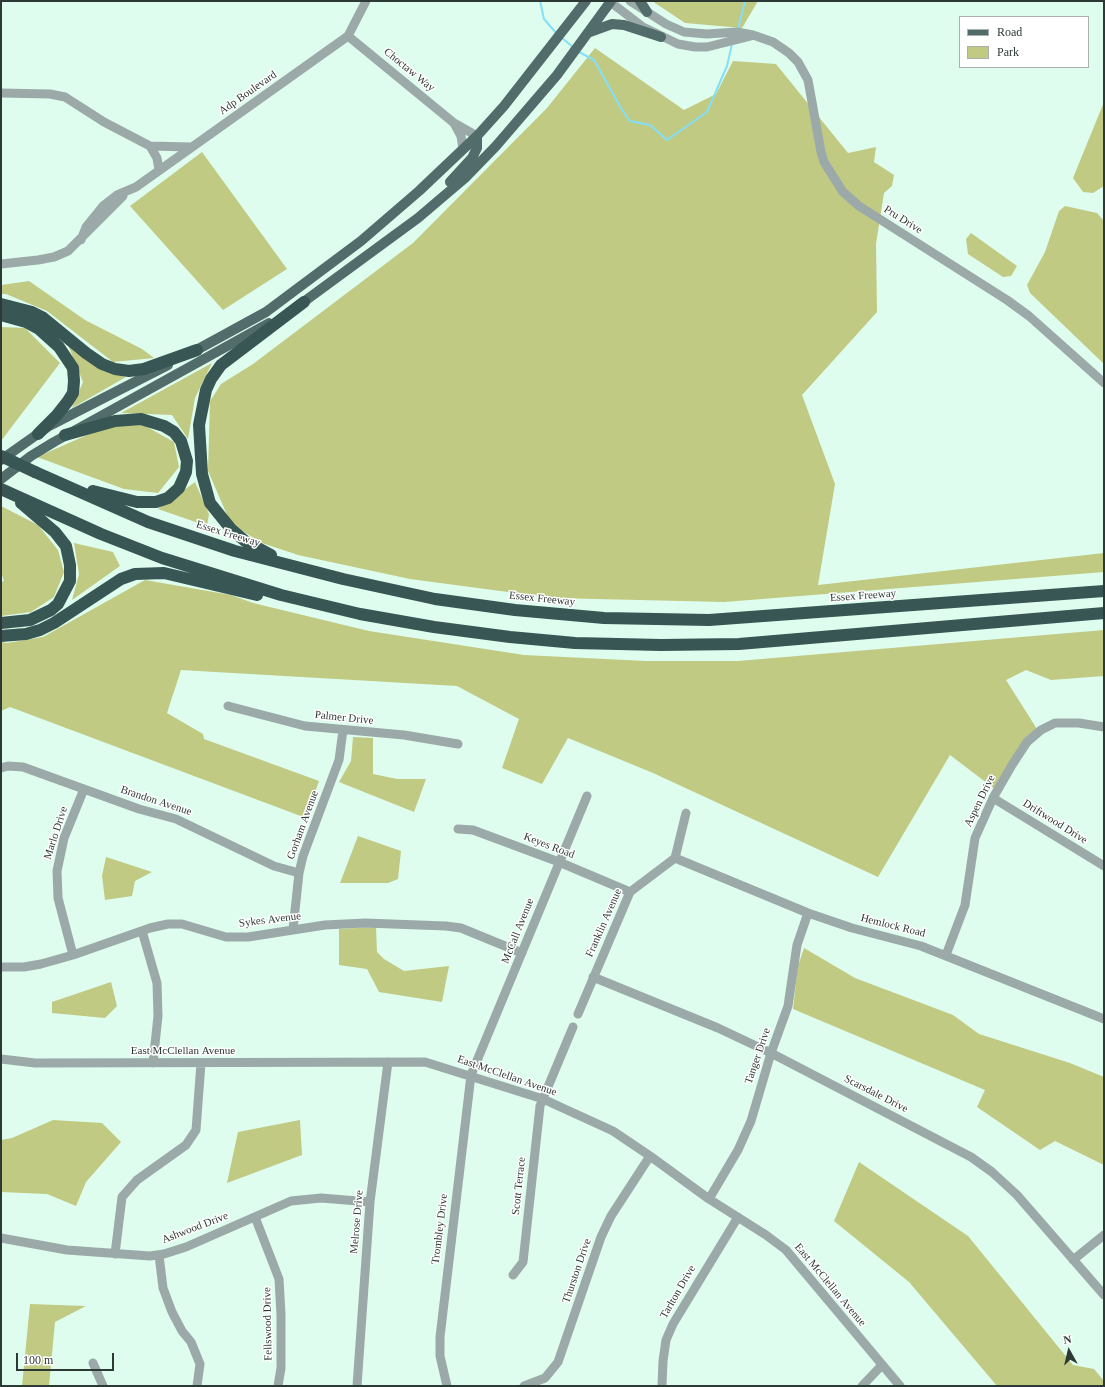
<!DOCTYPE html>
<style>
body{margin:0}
#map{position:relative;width:1105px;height:1387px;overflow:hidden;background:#defdee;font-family:"Times New Roman",serif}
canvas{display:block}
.frame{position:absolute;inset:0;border:2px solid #2d3934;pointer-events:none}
.legend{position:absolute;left:959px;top:16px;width:130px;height:52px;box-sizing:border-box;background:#fff;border:1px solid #abb0ae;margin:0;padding:5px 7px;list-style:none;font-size:12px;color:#2d3934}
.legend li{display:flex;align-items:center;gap:8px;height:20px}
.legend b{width:20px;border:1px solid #abb0ae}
.north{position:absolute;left:1049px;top:1331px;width:40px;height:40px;-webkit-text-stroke:3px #fff;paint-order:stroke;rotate:352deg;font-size:11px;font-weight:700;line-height:16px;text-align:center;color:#2d3934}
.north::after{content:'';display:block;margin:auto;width:14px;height:18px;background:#2d3934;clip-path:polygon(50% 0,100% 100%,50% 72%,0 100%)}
.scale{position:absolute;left:16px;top:1353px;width:98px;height:18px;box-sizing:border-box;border:2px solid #2d3934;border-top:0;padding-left:5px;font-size:12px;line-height:14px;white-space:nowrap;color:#2d3934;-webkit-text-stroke:3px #fff;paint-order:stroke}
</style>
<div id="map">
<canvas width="1105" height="1387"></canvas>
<div class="frame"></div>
<ul class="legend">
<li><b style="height:5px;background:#516c6a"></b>Road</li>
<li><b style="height:11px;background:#c1ca83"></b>Park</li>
</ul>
<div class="north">N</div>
<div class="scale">100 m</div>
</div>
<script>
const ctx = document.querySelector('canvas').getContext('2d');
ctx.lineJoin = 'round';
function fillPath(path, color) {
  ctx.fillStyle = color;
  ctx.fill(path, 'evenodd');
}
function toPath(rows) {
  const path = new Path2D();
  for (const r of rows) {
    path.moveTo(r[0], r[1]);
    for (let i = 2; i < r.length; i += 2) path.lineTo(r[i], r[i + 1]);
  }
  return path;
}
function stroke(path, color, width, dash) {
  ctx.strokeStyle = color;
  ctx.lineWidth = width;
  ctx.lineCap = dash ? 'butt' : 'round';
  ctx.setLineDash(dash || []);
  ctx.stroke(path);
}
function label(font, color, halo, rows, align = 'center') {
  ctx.font = font + ' "Times New Roman",serif';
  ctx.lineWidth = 3;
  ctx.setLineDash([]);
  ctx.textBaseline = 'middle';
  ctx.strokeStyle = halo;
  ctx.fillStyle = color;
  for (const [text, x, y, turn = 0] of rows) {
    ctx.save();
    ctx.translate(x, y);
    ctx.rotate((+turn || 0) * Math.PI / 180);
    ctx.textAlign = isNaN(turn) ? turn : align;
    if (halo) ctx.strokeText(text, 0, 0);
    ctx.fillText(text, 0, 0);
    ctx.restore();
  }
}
fillPath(toPath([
 [652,1,758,1,742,28,685,23],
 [595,48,684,110,716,94,733,61,776,64,848,153,876,147,874,162,894,175,892,186,884,193,876,244,877,312,802,395,835,484,818,585,1104,553,1104,572,724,602,553,598,410,579,298,555,262,543,231,524,208,471,210,401,221,384,253,364,413,243,547,108],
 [1104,102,1104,186,1093,193,1083,192,1073,178],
 [202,152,287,269,223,310,130,206],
 [1065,206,1097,213,1104,221,1104,364,1030,293,1027,285,1045,252,1059,211],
 [971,233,1017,266,1011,276,1003,277,968,254,966,239],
 [29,281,85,320,142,349,154,358,113,362,47,311,6,294,1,294,1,285],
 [1,327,25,328,60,363,1,441],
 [68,345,98,368,126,377,72,408,83,382],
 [212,363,195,398,188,439,172,415,121,413],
 [142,424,174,442,179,467,158,493,124,489,37,457,103,428],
 [195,482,209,514,207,526,158,509],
 [1,506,38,525,58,550,64,572,54,597,31,612,1,616,1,582,4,581,1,572],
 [74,543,113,552,120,566,72,600,79,574],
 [145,580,231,595,253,603,369,631,524,655,646,661,738,661,1104,630,1104,676,1051,680,1026,670,1006,680,1037,729,1000,793,950,755,878,877,653,773,568,738,542,784,502,768,519,719,457,686,181,670,167,713,203,734,204,739,319,781,306,818,10,707,1,711,1,642,7,643,43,637],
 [353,737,373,738,373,774,397,779,426,779,414,812,339,782,351,761],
 [358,836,401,851,398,879,388,883,340,883],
 [106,857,152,872,135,881,132,896,105,900,102,876],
 [376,927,377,952,384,959,404,971,449,966,442,1002,379,992,367,969,339,965,339,929],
 [804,948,855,978,953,1015,979,1034,1070,1063,1104,1077,1104,1165,1055,1141,1040,1150,977,1107,985,1090,793,1009,798,966],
 [111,982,117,1006,105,1018,52,1013,52,1002],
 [53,1120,102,1123,121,1142,86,1182,76,1206,47,1194,1,1192,1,1140,12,1138],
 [300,1120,302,1155,227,1183,238,1132],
 [859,1162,968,1236,1073,1365,1094,1369,1104,1381,1104,1386,997,1386,909,1282,834,1221],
 [30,1304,86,1306,55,1322,49,1386,22,1386]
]), '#c1ca83');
stroke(toPath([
 [540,1,544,19,557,34],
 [738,29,745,1],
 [562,38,574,48],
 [579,52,594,60,622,110,630,121,650,125,667,140,707,112,727,66,732,44]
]), '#82e0f9', 2);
stroke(toPath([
 [609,1,643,27,678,44,695,47,707,47,751,36],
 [630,1,666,24,684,32,707,34,737,32,753,35,773,42,789,53,798,62,808,80,821,152,824,162,843,192,859,206,1007,300,1029,316,1104,383],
 [348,36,454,123,477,136],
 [1,93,50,94,65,97,104,122,150,146,191,147],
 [454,123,461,136,463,149],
 [150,146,157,158,159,170],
 [81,240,86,227,103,206,117,195,136,187,348,36,366,1],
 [1,264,38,260,54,257,68,251,123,196],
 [228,706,305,726,404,735,458,744],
 [1,768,8,766,23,767,139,809,176,819,274,866,299,873],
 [993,798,1104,866],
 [458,829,473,830,559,862,630,892],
 [675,858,808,913,852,928,921,946,1104,1019],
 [293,929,299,873,303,856,339,760,343,730],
 [142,931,157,983,158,1016,153,1063],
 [73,955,58,898,57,871,64,838,84,789],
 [946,955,965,905,975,838,993,798,1012,765,1027,742,1041,730,1055,723,1079,723,1104,727],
 [1,967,24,967,41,964,73,955,150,928,168,924,182,924,226,937,248,937,325,925,365,923,446,926,461,928,522,953],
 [593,977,718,1028,771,1053,971,1157,992,1172,1017,1195,1104,1295],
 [578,1014,630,892,675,858,686,813],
 [1,1059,35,1063,425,1062,543,1099,613,1131,650,1156,709,1199,766,1235,786,1250,900,1386],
 [709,1199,738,1150,751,1121,771,1053,788,1006,797,945,808,913],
 [255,1217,279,1279,281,1315,281,1368,278,1386],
 [1,1238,67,1250,150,1256,164,1254,186,1247,291,1201,321,1198,370,1202],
 [115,1254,122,1197,137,1180,186,1145,196,1130,201,1063],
 [159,1255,163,1288,172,1312,182,1331,191,1342,200,1364,197,1386],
 [1073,1260,1104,1235],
 [513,1275,523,1262,540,1106,573,1027],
 [93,1363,103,1386],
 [357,1386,370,1202,388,1062],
 [447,1386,440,1356,440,1337,471,1075,587,796],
 [524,1386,545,1378,558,1362,601,1237,611,1216,650,1156],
 [662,1386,663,1361,666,1340,673,1324,738,1217],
 [862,1386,882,1365]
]), '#9baaa8', 9);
stroke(toPath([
 [640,1,647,12],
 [590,32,612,24,624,25,661,37],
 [450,182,472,158,477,148,477,136],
 [298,306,418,218,465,178,496,146,557,75,611,1],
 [191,353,266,312,361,241,419,191,477,136,504,106,586,1],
 [1,460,49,426,168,365],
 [1,479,31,456,54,442,269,323]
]), '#516c6a', 10);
stroke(toPath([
 [1,304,32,312,42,317,86,353,102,364,115,369,129,371,144,369,197,350],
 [1,315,26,322,39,329,59,347,73,368,74,381,73,393,68,401,57,415,38,434],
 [65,435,115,421,141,419,164,426,174,432,181,441,187,461,186,472,179,488,168,498,156,502,137,502,93,491],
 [35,472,148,522,235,551,343,579,435,599,515,610,604,618,709,620,1104,591],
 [1,489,101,534,162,558,281,595,360,614,434,627,510,637,575,643,661,645,739,644,1104,613],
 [271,555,245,541,231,529,210,503,202,474,199,425,206,390,211,379,221,365,304,302],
 [1,623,30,620,51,610,58,604,70,581,70,565,66,546,55,532,21,503],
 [1,636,26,634,40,630,54,623,121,579,135,574,164,573,257,595]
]), '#375654', 12);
stroke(toPath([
 [1,456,35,472]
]), '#375654', 12);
label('11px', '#2d3934', '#fff', [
 ["Choctaw Way",409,70,39],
 ["Adp Boulevard",248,93,-35],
 ["Pru Drive",903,220,32],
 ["Essex Freeway",228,534,17],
 ["Essex Freeway",863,596,-4],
 ["Essex Freeway",542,599,6],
 ["Palmer Drive",344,718,6],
 ["Brandon Avenue",156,801,18],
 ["Aspen Drive",980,801,-64],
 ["Driftwood Drive",1055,822,32],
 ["Gorham Avenue",303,825,-70],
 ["Marlo Drive",56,833,-72],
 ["Keyes Road",549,846,21],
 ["Sykes Avenue",270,920,-7],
 ["Franklin Avenue",604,923,-66],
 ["Hemlock Road",893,926,14],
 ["McCall Avenue",518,931,-68],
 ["East McClellan Avenue",183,1051],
 ["Tanger Drive",758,1056,-71],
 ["East McClellan Avenue",507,1076,19],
 ["Scarsdale Drive",876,1094,27],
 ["Scott Terrace",519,1186,-84],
 ["Melrose Drive",357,1222,-85],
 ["Ashwood Drive",195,1228,-21],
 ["Trombley Drive",440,1229,-83],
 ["Thurston Drive",577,1271,-71],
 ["East McClellan Avenue",830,1285,50],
 ["Tarlton Drive",678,1292,-60],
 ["Fellswood Drive",268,1324,-91]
]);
</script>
